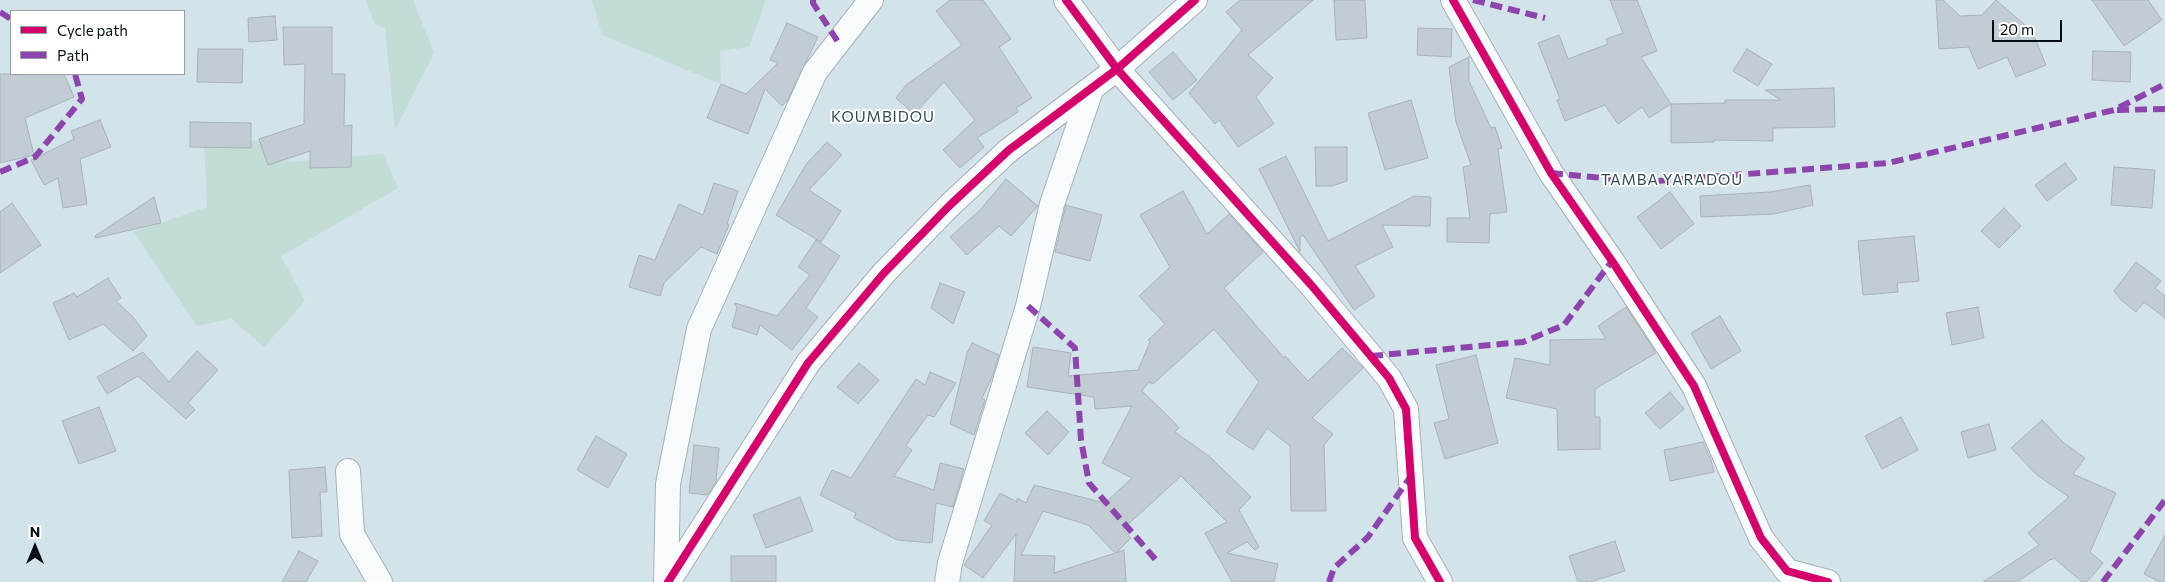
<!DOCTYPE html>
<style>
body{margin:0}
#map{position:relative;width:2165px;height:582px;overflow:hidden;background:#d3e3ea;font-family:Commissioner,sans-serif}
canvas{display:block}
.legend{position:absolute;left:10px;top:10px;width:175px;height:65px;box-sizing:border-box;background:#fff;border:1px solid #9b9fa1;margin:0;padding:6px 9px;list-style:none;font-size:15px;color:#050f13}
.legend li{display:flex;align-items:center;gap:10px;height:25px}
.legend b{width:25px;border:1px solid #9b9fa1}
.north{position:absolute;left:10px;top:522px;width:50px;height:50px;-webkit-text-stroke:4px #fff;paint-order:stroke;rotate:0deg;font-size:14px;font-weight:700;line-height:20px;text-align:center;color:#050f13}
.north::after{content:'';display:block;margin:auto;width:18px;height:22px;background:#050f13;clip-path:polygon(50% 0,100% 100%,50% 72%,0 100%)}
.scale{position:absolute;left:1992px;top:20px;width:70px;height:22px;box-sizing:border-box;border:2px solid #050f13;border-top:0;padding-left:6px;font-size:15px;line-height:18px;white-space:nowrap;color:#050f13;-webkit-text-stroke:4px #fff;paint-order:stroke}
</style>
<div id="map">
<canvas width="2165" height="582"></canvas>
<ul class="legend">
<li><b style="height:6px;background:#d6006c"></b>Cycle path</li>
<li><b style="height:6px;background:#8e44ad"></b>Path</li>
</ul>
<div class="north">N</div>
<div class="scale">20 m</div>
</div>
<script>
const ctx = document.querySelector('canvas').getContext('2d');
ctx.lineJoin = 'round';
function fillPath(path, color) {
  ctx.fillStyle = color;
  ctx.fill(path, 'evenodd');
}
function toPath(rows) {
  const path = new Path2D();
  for (const r of rows) {
    path.moveTo(r[0], r[1]);
    for (let i = 2; i < r.length; i += 2) path.lineTo(r[i], r[i + 1]);
  }
  return path;
}
function stroke(path, color, width, dash) {
  ctx.strokeStyle = color;
  ctx.lineWidth = width;
  ctx.lineCap = dash ? 'butt' : 'round';
  ctx.setLineDash(dash || []);
  ctx.stroke(path);
}
function label(font, color, halo, rows, align = 'center') {
  ctx.font = font + ' Commissioner,sans-serif';
  ctx.lineWidth = 4;
  ctx.setLineDash([]);
  ctx.textBaseline = 'middle';
  ctx.strokeStyle = halo;
  ctx.fillStyle = color;
  for (const [text, x, y, turn = 0] of rows) {
    ctx.save();
    ctx.translate(x, y);
    ctx.rotate((+turn || 0) * Math.PI / 180);
    ctx.textAlign = isNaN(turn) ? turn : align;
    if (halo) ctx.strokeText(text, 0, 0);
    ctx.fillText(text, 0, 0);
    ctx.restore();
  }
}
fillPath(toPath([
 [366,0,413,0,434,53,395,130,385,28,375,25],
 [592,0,766,0,749,47,720,51,721,84,602,35],
 [276,140,288,162,383,154,398,188,281,256,305,301,264,347,231,319,197,326,134,232,207,207,204,142]
]), '#c1ddd6');
const building = toPath([
 [950,0,983,0,1011,39,999,47,1032,98,1016,108,1018,112,977,138,984,147,960,168,943,150,975,120,944,82,914,114,896,98,906,85,962,45,936,11,950,0],
 [1240,0,1313,0,1248,55,1273,78,1256,97,1274,124,1238,147,1219,120,1215,124,1189,93,1242,30,1226,12,1240,0],
 [1334,0,1365,0,1367,38,1336,40,1334,0],
 [1610,0,1637,0,1657,51,1641,57,1671,104,1649,118,1642,107,1618,124,1605,105,1565,121,1557,100,1560,99,1538,43,1559,35,1568,59,1608,44,1606,39,1623,33,1610,0],
 [1936,0,1943,0,1960,16,1982,15,1996,0,2032,31,2046,65,2016,77,2007,57,1978,69,1969,47,1939,49,1936,0],
 [2092,0,2148,0,2162,20,2124,46,2092,0],
 [275,16,277,40,249,42,248,18,275,16],
 [787,23,818,37,787,101,782,106,765,89,748,134,707,118,721,84,746,94,778,63,770,60,787,23],
 [283,27,332,27,332,74,345,74,344,126,352,125,351,167,310,168,310,151,268,165,259,139,304,124,305,64,284,65,283,27],
 [1418,28,1452,29,1451,57,1417,55,1418,28],
 [198,49,243,49,242,83,197,82,198,49],
 [1747,49,1772,64,1758,86,1733,71,1747,49],
 [2093,51,2131,52,2130,82,2092,80,2093,51],
 [1173,52,1197,80,1173,100,1149,72,1173,52],
 [1469,57,1469,81,1491,128,1495,127,1502,148,1498,149,1507,212,1490,214,1489,243,1447,242,1447,218,1470,218,1463,167,1471,165,1456,122,1449,67,1469,57],
 [0,74,64,74,74,97,25,118,34,155,0,163,0,74],
 [1834,88,1835,127,1773,128,1773,141,1714,140,1714,142,1671,143,1671,104,1725,103,1725,100,1781,100,1765,90,1834,88],
 [1411,100,1428,158,1385,170,1368,113,1411,100],
 [100,120,111,147,80,159,87,204,63,208,58,178,44,185,31,160,74,139,71,131,100,120],
 [190,122,251,123,251,148,190,147,190,122],
 [827,142,842,155,809,190,841,211,821,242,776,215,807,163,827,142],
 [1315,147,1347,147,1347,181,1332,186,1316,186,1315,147],
 [1286,156,1328,241,1414,196,1431,197,1430,226,1382,225,1393,247,1355,266,1375,296,1354,310,1303,235,1300,237,1300,252,1259,169,1286,156],
 [2065,163,2077,179,2047,201,2035,185,2065,163],
 [2114,167,2155,170,2152,208,2111,205,2114,167],
 [1006,179,1038,206,1011,236,999,226,967,255,950,237,980,210,1006,179],
 [714,183,738,191,727,224,729,225,717,254,701,247,664,283,660,296,629,287,639,255,655,260,679,204,703,215,714,183],
 [1810,185,1813,205,1774,214,1701,217,1700,196,1770,192,1810,185],
 [1183,191,1207,234,1229,214,1263,252,1224,288,1284,358,1285,356,1308,381,1342,348,1363,368,1312,418,1333,434,1324,445,1326,511,1291,511,1290,446,1267,428,1253,450,1226,432,1259,382,1214,329,1153,384,1149,382,1142,391,1174,422,1179,428,1175,432,1210,457,1251,497,1239,510,1259,547,1255,550,1247,542,1227,553,1278,564,1274,582,1232,582,1205,533,1227,522,1181,476,1123,529,1131,538,1116,553,1124,550,1126,582,1014,582,1016,534,983,578,964,565,992,525,984,521,1000,493,1017,502,1017,498,1026,503,1034,485,1105,503,1132,478,1102,463,1132,406,1095,409,1094,397,1027,387,1033,347,1071,353,1068,376,1138,370,1150,342,1148,340,1165,324,1139,296,1170,267,1140,215,1183,191],
 [1043,511,1088,525,1115,553,1054,573,1055,556,1021,555,1043,511],
 [1670,192,1694,224,1661,249,1637,217,1670,192],
 [154,197,161,223,96,238,95,236,154,197],
 [12,203,41,245,0,273,0,212,12,203],
 [1066,205,1102,215,1090,261,1055,252,1066,205],
 [2004,208,2021,226,1999,248,1981,231,2004,208],
 [1914,236,1919,281,1897,283,1898,292,1863,295,1858,241,1914,236],
 [816,240,840,256,806,308,818,317,792,350,760,325,757,335,732,327,737,307,734,304,735,303,777,316,810,275,798,267,816,240],
 [2136,262,2161,281,2155,288,2165,296,2165,318,2144,302,2136,312,2120,299,2114,291,2136,262],
 [108,278,121,298,116,301,134,318,147,336,133,351,103,324,69,340,53,303,74,293,77,297,108,278],
 [940,283,965,292,953,324,931,308,940,283],
 [1626,307,1656,353,1595,389,1595,417,1600,417,1600,449,1558,450,1557,409,1506,398,1515,358,1550,365,1550,340,1606,339,1598,326,1626,307],
 [1978,307,1984,338,1952,345,1946,313,1978,307],
 [1720,316,1741,351,1711,369,1691,333,1720,316],
 [972,343,999,355,992,377,982,398,985,400,974,435,950,424,967,353,972,343],
 [197,351,218,370,188,403,195,410,186,419,138,376,107,394,97,377,143,352,169,382,197,351],
 [1476,355,1498,443,1445,459,1434,423,1449,419,1436,365,1476,355],
 [859,363,879,380,858,404,837,387,859,363],
 [930,372,956,383,934,417,928,415,906,445,912,450,894,476,934,490,940,463,964,469,953,507,936,503,932,543,897,540,854,518,856,513,820,495,832,470,851,478,916,379,925,385,930,372],
 [1670,392,1684,409,1660,429,1645,413,1670,392],
 [99,407,116,451,79,464,62,421,99,407],
 [1047,411,1069,432,1048,455,1025,433,1047,411],
 [1901,417,1918,450,1882,469,1865,436,1901,417],
 [2042,420,2064,443,2085,458,2073,474,2116,493,2090,552,2103,563,2087,582,2082,582,2054,558,2052,560,2051,559,2017,582,1983,582,2039,545,2028,533,2069,497,2037,475,2011,448,2042,420],
 [1989,424,1996,450,1968,458,1961,432,1989,424],
 [596,436,627,454,608,488,577,470,596,436],
 [1703,442,1711,460,1714,472,1670,481,1664,450,1703,442],
 [694,445,719,448,716,482,707,495,689,493,694,445],
 [325,467,327,492,320,492,322,536,292,538,289,470,325,467],
 [800,497,813,531,766,548,753,515,800,497],
 [2165,535,2165,582,2160,582,2144,574,2165,535],
 [1615,541,1625,571,1590,582,1578,582,1569,556,1615,541],
 [299,551,318,561,306,582,282,582,299,551],
 [731,556,776,556,776,582,731,582,731,556]
]);
fillPath(building, '#c1ccd3');
stroke(building, '#a8b2b9', 1);
const minor = toPath([
 [1066,0,1117,69,1312,286,1389,378,1406,409,1415,538,1440,582],
 [1453,0,1551,173,1612,261,1694,386,1761,538,1787,571,1828,582],
 [348,471,352,534,380,582],
 [666,582,668,484,699,329,815,72,871,0],
 [668,582,808,363,884,273,949,206,1009,150,1117,69,1195,0],
 [947,582,950,563,1028,306,1052,204,1091,90]
]);
stroke(minor, '#a5b2b7', 26);
stroke(minor, '#f8fbfc', 24);
stroke(toPath([
 [813,0,813,3,838,42],
 [1473,0,1545,18],
 [0,12,11,19],
 [2117,110,2165,109],
 [0,172,35,157,82,99,75,74],
 [1551,173,1644,182,1888,163,2114,110,2165,84],
 [1028,306,1075,348,1081,440,1089,483,1156,560],
 [1371,356,1523,342,1564,325,1612,261],
 [1329,582,1334,568,1368,537,1411,476],
 [2103,582,2165,500]
]), '#8e44ad', 6, [12, 6]);
stroke(toPath([
 [1066,0,1117,69,1312,286,1389,378,1406,409,1415,538,1440,582],
 [1453,0,1551,173,1612,261,1694,386,1761,538,1787,571,1828,582],
 [668,582,808,363,884,273,949,206,1009,150,1117,69,1195,0]
]), '#d6006c', 8);
ctx.letterSpacing = '1px';
label('15px', '#314b56', '#fff', [
 ["KOUMBIDOU",883,117],
 ["TAMBA YARADOU",1672,180]
]);
ctx.letterSpacing = '0px';
</script>
